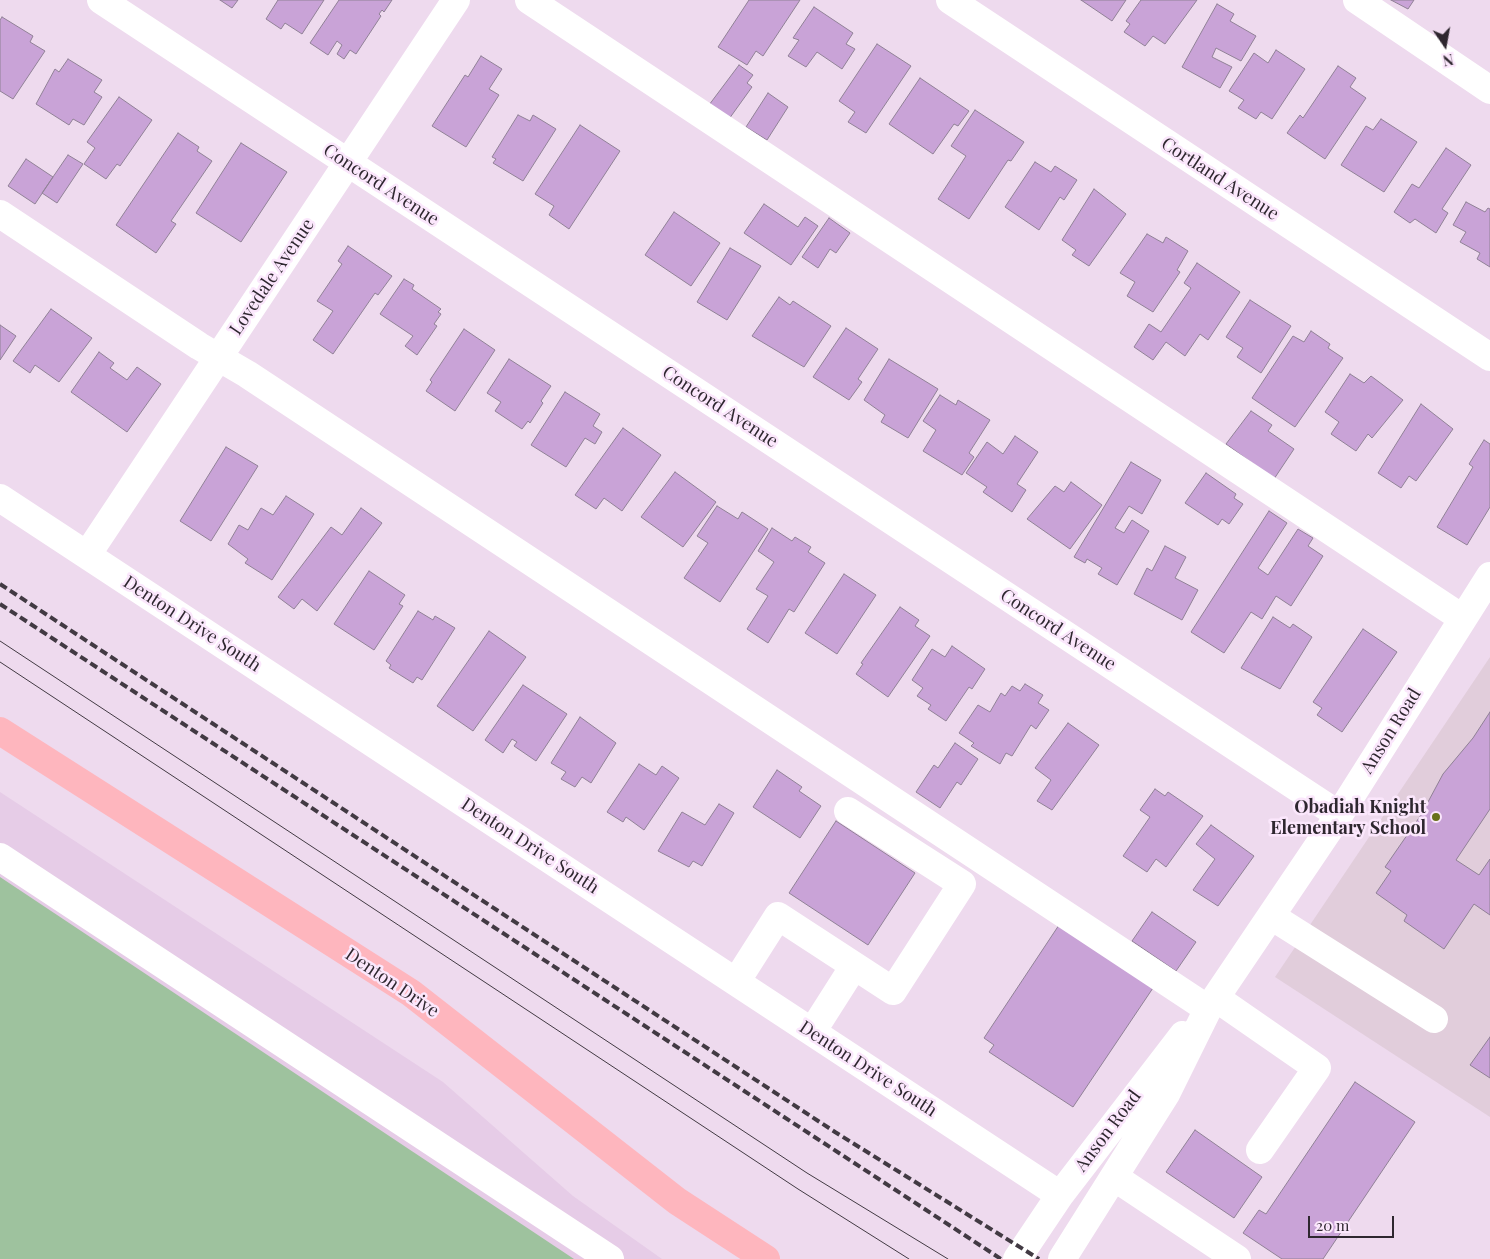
<!DOCTYPE html>
<style>
body{margin:0}
#map{position:relative;width:1490px;height:1259px;overflow:hidden;background:#eedaee;font-family:"Playfair Display",serif}
canvas{display:block}
.north{position:absolute;left:1420px;top:20px;width:50px;height:50px;-webkit-text-stroke:4px #fbe7fc;paint-order:stroke;rotate:168deg;font-size:14px;font-weight:700;line-height:20px;text-align:center;color:#2e272f}
.north::after{content:'';display:block;margin:auto;width:18px;height:22px;background:#2e272f;clip-path:polygon(50% 0,100% 100%,50% 72%,0 100%)}
.scale{position:absolute;left:1308px;top:1216px;width:86px;height:22px;box-sizing:border-box;border:2px solid #2e272f;border-top:0;padding-left:6px;font-size:15px;line-height:18px;white-space:nowrap;color:#2e272f;-webkit-text-stroke:4px #fbe7fc;paint-order:stroke}
</style>
<div id="map">
<canvas width="1490" height="1259"></canvas>
<div class="north">N</div>
<div class="scale">20 m</div>
</div>
<script>
const ctx = document.querySelector('canvas').getContext('2d');
ctx.lineJoin = 'round';
function fillPath(path, color) {
  ctx.fillStyle = color;
  ctx.fill(path, 'evenodd');
}
function toPath(rows) {
  const path = new Path2D();
  for (const r of rows) {
    path.moveTo(r[0], r[1]);
    for (let i = 2; i < r.length; i += 2) path.lineTo(r[i], r[i + 1]);
  }
  return path;
}
function stroke(path, color, width, dash) {
  ctx.strokeStyle = color;
  ctx.lineWidth = width;
  ctx.lineCap = dash ? 'butt' : 'round';
  ctx.setLineDash(dash || []);
  ctx.stroke(path);
}
function label(font, color, halo, rows, align = 'center') {
  ctx.font = font + ' "Playfair Display",serif';
  ctx.lineWidth = 5;
  ctx.setLineDash([]);
  ctx.textBaseline = 'middle';
  ctx.strokeStyle = halo;
  ctx.fillStyle = color;
  for (const [text, x, y, turn = 0] of rows) {
    ctx.save();
    ctx.translate(x, y);
    ctx.rotate((+turn || 0) * Math.PI / 180);
    ctx.textAlign = isNaN(turn) ? turn : align;
    if (halo) ctx.strokeText(text, 0, 0);
    ctx.fillText(text, 0, 0);
    ctx.restore();
  }
}
fillPath(toPath([
 [0,792,443,1082,573,1196,662,1259,0,1259]
]), '#e6cce7');
fillPath(toPath([
 [1490,657,1490,1117,1275,977]
]), '#e1cddb');
fillPath(toPath([
 [0,877,574,1259,0,1259]
]), '#9ec29e');
const building = toPath([
 [220,0,238,0,232,8,220,0],
 [278,0,324,0,302,34,285,23,281,29,266,19,278,0],
 [339,0,392,0,384,12,382,10,379,14,381,16,356,54,350,50,344,59,337,54,342,45,337,41,328,55,310,43,339,0],
 [749,0,800,0,763,56,756,51,747,65,718,47,749,0],
 [1081,0,1126,0,1112,21,1081,0],
 [1141,0,1197,0,1165,44,1153,36,1145,46,1124,32,1130,24,1126,21,1141,0],
 [1391,0,1414,0,1408,9,1391,0],
 [1217,4,1234,14,1230,21,1256,36,1241,61,1216,48,1212,57,1232,67,1220,88,1182,67,1217,4],
 [814,7,853,33,846,44,855,49,842,69,817,52,806,67,788,56,799,40,793,38,814,7],
 [2,17,33,36,30,42,45,51,13,99,0,91,0,20,2,17],
 [877,44,911,66,866,133,848,122,855,112,839,101,877,44],
 [1276,50,1305,69,1272,119,1261,112,1256,119,1238,108,1244,100,1229,91,1254,53,1268,63,1276,50],
 [481,56,502,69,489,89,499,95,466,147,432,126,465,75,468,77,481,56],
 [68,59,102,80,94,92,102,97,84,125,73,119,69,125,36,104,55,69,59,72,68,59],
 [739,65,753,75,747,83,752,87,729,119,709,105,739,65],
 [1338,66,1356,78,1350,87,1366,98,1325,159,1287,133,1300,115,1303,118,1338,66],
 [920,78,969,111,958,126,954,124,933,154,889,124,920,78],
 [768,93,788,107,767,140,746,127,768,93],
 [119,97,152,120,120,166,117,164,106,179,84,164,95,148,87,142,119,97],
 [975,110,1024,142,1011,161,1008,160,969,219,938,199,966,156,951,146,975,110],
 [518,115,530,121,533,115,556,129,523,181,493,163,496,159,492,157,518,115],
 [1381,119,1417,142,1384,192,1341,165,1366,126,1373,130,1381,119],
 [580,125,620,151,569,229,549,215,554,206,535,194,580,125],
 [178,133,199,147,197,151,212,161,171,221,176,224,156,253,116,225,178,133],
 [241,143,287,172,241,242,196,213,241,143],
 [1446,148,1471,165,1442,209,1448,213,1436,233,1415,219,1410,223,1394,212,1412,184,1419,188,1446,148],
 [68,155,83,164,57,203,42,193,68,155],
 [26,159,53,177,35,204,8,186,26,159],
 [1035,162,1051,172,1055,166,1077,180,1064,200,1060,197,1039,230,1005,207,1035,162],
 [1094,189,1126,214,1089,266,1072,255,1076,250,1062,240,1094,189],
 [1466,202,1485,212,1488,208,1490,209,1490,267,1477,259,1480,253,1460,242,1466,232,1453,225,1466,202],
 [764,204,798,227,805,217,818,226,791,265,744,233,764,204],
 [674,212,720,243,691,286,645,255,674,212],
 [829,218,850,233,836,253,830,249,818,268,802,257,829,218],
 [1147,234,1163,243,1166,237,1188,251,1177,270,1180,272,1153,312,1127,296,1135,282,1120,273,1147,234],
 [348,246,392,276,378,295,375,293,333,354,313,340,333,311,317,301,342,264,338,261,348,246],
 [730,248,761,266,727,320,697,302,730,248],
 [1197,263,1240,292,1208,340,1200,334,1185,356,1166,342,1153,360,1134,347,1149,324,1161,332,1191,288,1184,283,1197,263],
 [404,279,414,285,412,289,441,309,438,312,441,314,434,324,437,326,417,355,405,346,413,336,380,314,404,279],
 [779,297,790,305,793,301,831,326,804,367,752,336,779,297],
 [1250,300,1291,326,1261,373,1237,357,1243,348,1226,337,1250,300],
 [51,309,92,338,59,382,35,365,30,373,13,361,51,309],
 [0,325,16,336,0,360,0,325],
 [846,328,878,349,858,379,862,382,849,400,813,377,846,328],
 [464,329,495,350,455,411,426,391,432,382,430,380,464,329],
 [1311,331,1330,344,1328,348,1343,358,1295,427,1252,398,1293,336,1304,342,1311,331],
 [99,352,114,363,110,368,127,380,137,367,161,384,127,432,71,392,99,352],
 [509,359,551,386,541,401,543,403,530,423,528,421,522,429,495,411,501,402,487,393,509,359],
 [889,359,938,389,908,438,881,422,885,415,864,400,889,359],
 [1350,374,1364,383,1371,376,1403,400,1372,438,1368,434,1356,451,1331,434,1339,422,1325,412,1350,374],
 [565,392,600,414,593,426,602,432,595,444,585,438,566,467,531,445,565,392],
 [940,395,956,405,958,400,990,420,969,453,974,457,962,475,923,451,936,430,923,421,940,395],
 [1421,404,1453,429,1416,481,1409,476,1401,488,1378,473,1421,404],
 [1251,411,1272,425,1268,431,1294,449,1274,479,1226,444,1251,411],
 [623,428,661,455,622,511,604,498,596,509,575,495,623,428],
 [1015,436,1038,452,1017,484,1026,490,1012,512,983,492,987,487,966,473,987,442,1003,454,1015,436],
 [1484,440,1490,444,1490,507,1467,545,1437,527,1473,467,1469,464,1484,440],
 [226,447,258,466,211,541,180,521,226,447],
 [1131,462,1161,480,1142,514,1129,506,1115,528,1124,533,1132,520,1149,531,1117,585,1098,574,1102,568,1087,559,1085,563,1074,557,1131,462],
 [675,472,716,502,683,547,641,517,675,472],
 [1206,473,1236,494,1234,498,1243,504,1229,524,1222,519,1218,525,1185,503,1206,473],
 [1071,482,1102,505,1070,549,1027,519,1055,486,1064,492,1071,482],
 [286,496,314,514,272,580,245,563,248,559,228,544,239,525,248,530,261,508,273,515,286,496],
 [717,506,738,519,742,512,768,529,720,602,684,578,708,543,697,536,717,506],
 [361,508,382,523,317,611,302,599,294,609,278,597,331,527,342,535,361,508],
 [1269,511,1287,523,1258,568,1268,575,1298,529,1313,538,1308,546,1323,556,1291,606,1276,596,1262,619,1251,612,1224,653,1191,632,1269,511],
 [772,528,792,541,795,537,811,547,808,552,825,563,794,612,789,609,768,643,747,629,768,596,756,589,774,562,758,551,772,528],
 [1165,546,1186,557,1175,578,1198,590,1182,620,1134,594,1147,568,1152,571,1165,546],
 [369,571,405,595,399,604,403,606,374,650,334,624,369,571],
 [844,574,876,595,837,654,805,633,844,574],
 [900,607,919,620,915,626,930,636,888,697,856,674,863,664,861,663,900,607],
 [418,611,433,620,435,616,455,628,422,680,417,677,413,683,389,668,391,665,386,661,418,611],
 [1273,617,1290,628,1293,624,1312,637,1280,689,1241,668,1273,617],
 [1363,629,1397,652,1342,732,1317,715,1322,708,1313,702,1363,629],
 [489,631,526,657,473,731,437,706,489,631],
 [952,646,985,669,972,689,969,687,946,721,928,709,931,705,917,696,923,688,912,680,932,649,945,657,952,646],
 [1025,684,1043,695,1038,703,1049,710,1036,729,1031,725,1012,756,1006,753,1000,764,971,746,974,743,959,733,978,705,990,712,1001,693,1005,696,1012,686,1020,691,1025,684],
 [523,685,567,714,536,761,514,746,517,742,512,739,503,753,485,740,523,685],
 [1490,712,1490,809,1456,860,1479,875,1490,859,1490,915,1474,904,1444,949,1404,921,1407,915,1376,893,1391,871,1385,867,1421,815,1443,774,1473,738,1490,712],
 [580,717,616,743,591,783,582,777,575,787,561,779,566,772,551,763,580,717],
 [1068,723,1099,745,1052,810,1037,801,1051,780,1035,768,1068,723],
 [955,743,978,759,961,785,957,782,940,808,916,792,934,765,938,768,955,743],
 [639,764,656,775,662,766,679,778,644,830,626,817,623,822,607,812,639,764],
 [777,770,802,787,799,791,821,806,800,838,753,807,777,770],
 [1155,789,1165,796,1168,792,1203,816,1166,867,1156,859,1147,872,1123,856,1150,817,1140,810,1155,789],
 [719,804,734,813,702,866,693,861,689,867,658,851,682,812,705,825,719,804],
 [836,821,915,873,868,945,789,893,836,821],
 [1211,825,1254,856,1218,906,1193,890,1215,859,1196,844,1211,825],
 [1152,912,1196,942,1176,971,1132,941,1152,912],
 [1061,922,1155,985,1073,1107,989,1052,994,1045,984,1038,1061,922],
 [1490,1037,1490,1078,1470,1065,1490,1037],
 [1355,1082,1415,1122,1323,1259,1282,1259,1243,1233,1259,1210,1266,1214,1355,1082],
 [1195,1130,1262,1177,1234,1218,1166,1172,1195,1130]
]);
fillPath(building, '#c9a3d7');
stroke(building, '#908196', 1);
stroke(toPath([
 [101,0,1339,815],
 [529,0,1462,618],
 [950,0,1490,357],
 [1357,0,1490,90],
 [0,214,199,346,247,374,1208,1009],
 [0,498,1060,1195],
 [87,555,456,0],
 [0,857,610,1259],
 [1271,916,1434,1019],
 [736,982,778,916,893,991,962,884,848,811],
 [1216,998,1317,1068,1260,1150],
 [812,1032,854,966],
 [1114,1177,1237,1259],
 [1017,1259,1060,1195,1183,1035],
 [1062,1259,1166,1094,1208,1009,1339,815,1490,576]
]), '#fff', 28);
stroke(toPath([
 [0,731,411,993,677,1201,766,1259]
]), '#feb6be', 28);
stroke(toPath([
 [0,641,807,1173,948,1259],
 [0,662,798,1189,909,1259]
]), '#423a43', 1);
stroke(toPath([
 [0,584,835,1132,1039,1259],
 [0,604,1001,1259]
]), '#423a43', 4, [8, 4]);
for (const [x, y, r, color] of [
 [1436,817,5,"#68711a"]
]) {
  const dot = new Path2D();
  dot.arc(x, y, r, 0, 2 * Math.PI);
  ctx.fillStyle = color;
  ctx.fill(dot);
  stroke(dot, '#fbe7fc', 2);
}
label('18px', '#2e272f', '#fbe7fc', [
 ["Cortland Avenue",1220,179,33],
 ["Concord Avenue",381,185,33],
 ["Lovedale Avenue",272,277,-56],
 ["Concord Avenue",720,407,33],
 ["Denton Drive South",192,624,33],
 ["Concord Avenue",1058,630,33],
 ["Anson Road",1391,731,-58],
 ["Denton Drive South",530,846,33],
 ["Denton Drive",392,983,34],
 ["Denton Drive South",868,1069,33],
 ["Anson Road",1108,1131,-53]
]);
label('bold 18px', '#2e272f', '#fbe7fc', [
 ["Obadiah Knight",1426,807],
 ["Elementary School",1426,828]
], 'right');
</script>
